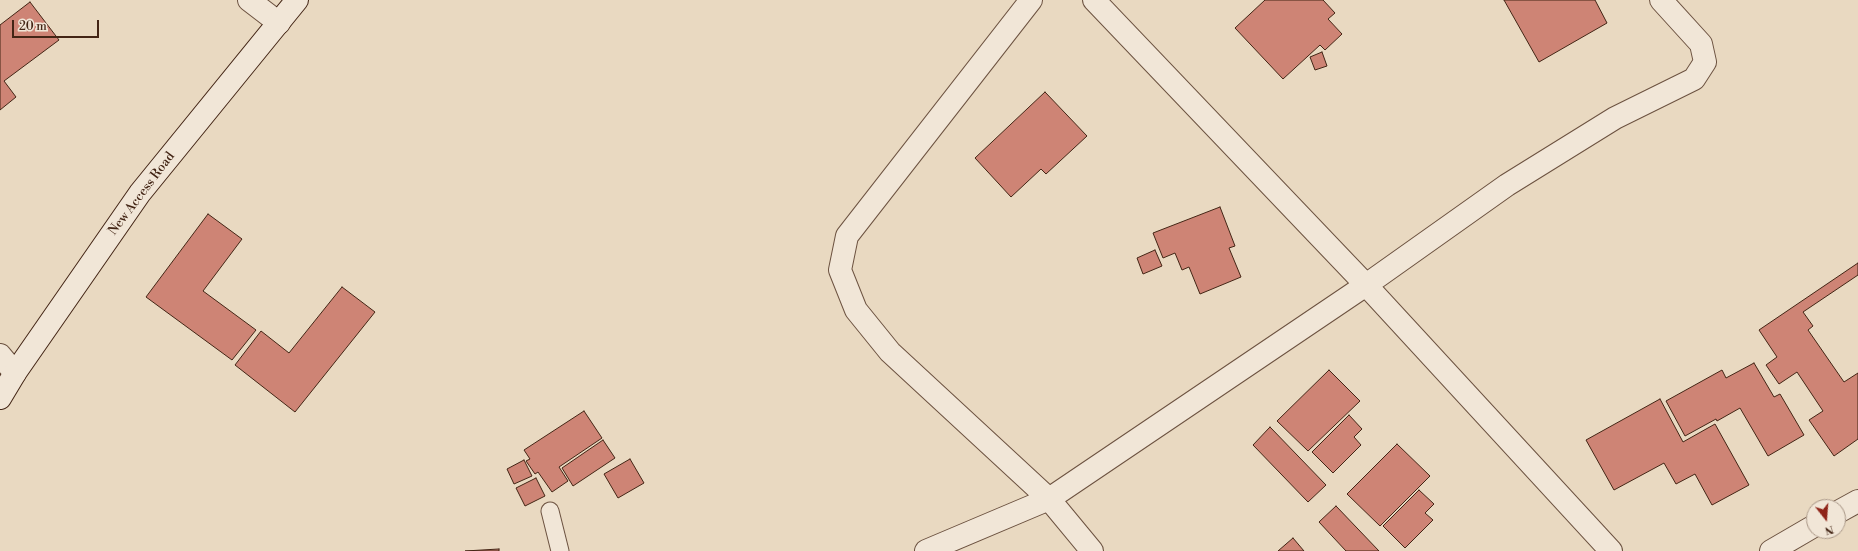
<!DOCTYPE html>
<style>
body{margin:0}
#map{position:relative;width:1858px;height:551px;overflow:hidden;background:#e9d9c1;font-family:"Libre Bodoni",serif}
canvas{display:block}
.north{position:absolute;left:1806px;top:499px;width:40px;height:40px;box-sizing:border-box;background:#f1e6d7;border:1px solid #ab9989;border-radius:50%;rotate:163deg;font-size:11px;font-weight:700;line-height:16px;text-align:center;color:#432515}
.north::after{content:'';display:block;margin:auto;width:14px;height:18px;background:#8f2418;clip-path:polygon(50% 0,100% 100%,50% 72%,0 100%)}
.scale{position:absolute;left:12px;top:20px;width:87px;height:18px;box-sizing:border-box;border:2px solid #432515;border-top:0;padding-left:5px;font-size:12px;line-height:14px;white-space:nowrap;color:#432515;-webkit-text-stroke:3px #f1e6d7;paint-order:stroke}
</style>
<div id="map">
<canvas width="1858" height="551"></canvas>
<div class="north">N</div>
<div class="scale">20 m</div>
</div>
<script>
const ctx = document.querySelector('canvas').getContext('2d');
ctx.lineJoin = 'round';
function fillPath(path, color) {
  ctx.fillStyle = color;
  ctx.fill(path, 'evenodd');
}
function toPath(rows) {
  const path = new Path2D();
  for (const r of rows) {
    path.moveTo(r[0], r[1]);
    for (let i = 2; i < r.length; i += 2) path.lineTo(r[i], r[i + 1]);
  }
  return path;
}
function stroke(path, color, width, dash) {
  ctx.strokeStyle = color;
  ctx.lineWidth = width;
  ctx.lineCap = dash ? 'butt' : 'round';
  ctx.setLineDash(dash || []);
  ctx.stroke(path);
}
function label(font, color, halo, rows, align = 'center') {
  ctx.font = font + ' "Libre Bodoni",serif';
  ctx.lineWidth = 3;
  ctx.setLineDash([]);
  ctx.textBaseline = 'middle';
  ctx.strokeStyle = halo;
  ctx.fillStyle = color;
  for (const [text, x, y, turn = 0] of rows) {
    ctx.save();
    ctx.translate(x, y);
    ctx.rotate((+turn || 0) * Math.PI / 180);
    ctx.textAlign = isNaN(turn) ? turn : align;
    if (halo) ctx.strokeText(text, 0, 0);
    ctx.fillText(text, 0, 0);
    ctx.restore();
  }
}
const building = toPath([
 [1265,0,1323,0,1335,13,1328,19,1342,34,1325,50,1320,45,1283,79,1235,28,1265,0],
 [1504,0,1595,0,1607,23,1539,62,1504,0],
 [30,2,59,40,4,81,16,97,0,110,0,25,30,2],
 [1322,52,1327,66,1315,70,1310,57,1322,52],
 [1045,92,1087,136,1046,174,1041,169,1011,197,975,158,1045,92],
 [1220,207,1235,246,1229,248,1241,277,1200,294,1189,267,1182,270,1175,253,1163,258,1153,233,1220,207],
 [208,214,242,239,203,291,256,330,232,360,146,297,208,214],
 [1155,250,1162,266,1143,274,1137,258,1155,250],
 [1858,263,1858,275,1803,312,1813,326,1808,330,1844,382,1858,373,1858,439,1834,456,1809,420,1823,411,1797,372,1779,384,1766,365,1777,357,1759,330,1858,263],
 [342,287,375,312,295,412,235,365,261,331,289,353,342,287],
 [1754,363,1774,397,1780,394,1804,435,1768,456,1740,408,1717,421,1716,419,1685,436,1666,401,1722,370,1726,378,1754,363],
 [1329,370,1360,401,1308,451,1277,421,1329,370],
 [1660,399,1683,442,1715,424,1749,485,1712,505,1695,474,1676,484,1664,463,1614,490,1586,440,1660,399],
 [584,411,602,438,559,467,568,481,552,492,538,472,535,474,526,461,530,459,524,450,584,411],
 [1349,415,1362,429,1354,437,1361,445,1333,473,1312,452,1349,415],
 [1270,427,1326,485,1308,502,1253,445,1270,427],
 [603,440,615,458,573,486,562,468,603,440],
 [1397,444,1430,476,1380,526,1347,494,1397,444],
 [630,459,644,483,618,498,604,474,630,459],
 [524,460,532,476,514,484,507,469,524,460],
 [536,478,545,496,525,506,516,488,536,478],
 [1419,490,1434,504,1425,513,1433,520,1405,548,1383,526,1419,490],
 [1336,506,1379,551,1346,551,1319,522,1336,506],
 [1293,538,1304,551,1278,551,1293,538],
 [499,549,499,551,465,551,499,549]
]);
fillPath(building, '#ce8475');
stroke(building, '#432515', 1);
const lane = toPath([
 [550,511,560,551]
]);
const street = toPath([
 [249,0,279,23],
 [1031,0,847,236,840,270,856,310,890,352,1049,499,1092,551],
 [1094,0,1366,285,1611,551],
 [0,355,15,373],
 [1838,512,1858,501],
 [926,551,1049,499,1366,285,1507,185,1615,118,1694,79,1705,62,1701,44,1661,0],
 [1771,551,1814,526]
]);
const secondary = toPath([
 [0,398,15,373,140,193,297,0]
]);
stroke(lane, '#6c5240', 19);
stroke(street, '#6c5240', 24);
stroke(secondary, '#432515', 24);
stroke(lane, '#f1e6d7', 17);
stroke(street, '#f1e6d7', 22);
stroke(secondary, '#f1e6d7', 22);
label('13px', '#432515', '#f1e6d7', [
 ["New Access Road",142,194,-53]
]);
</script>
